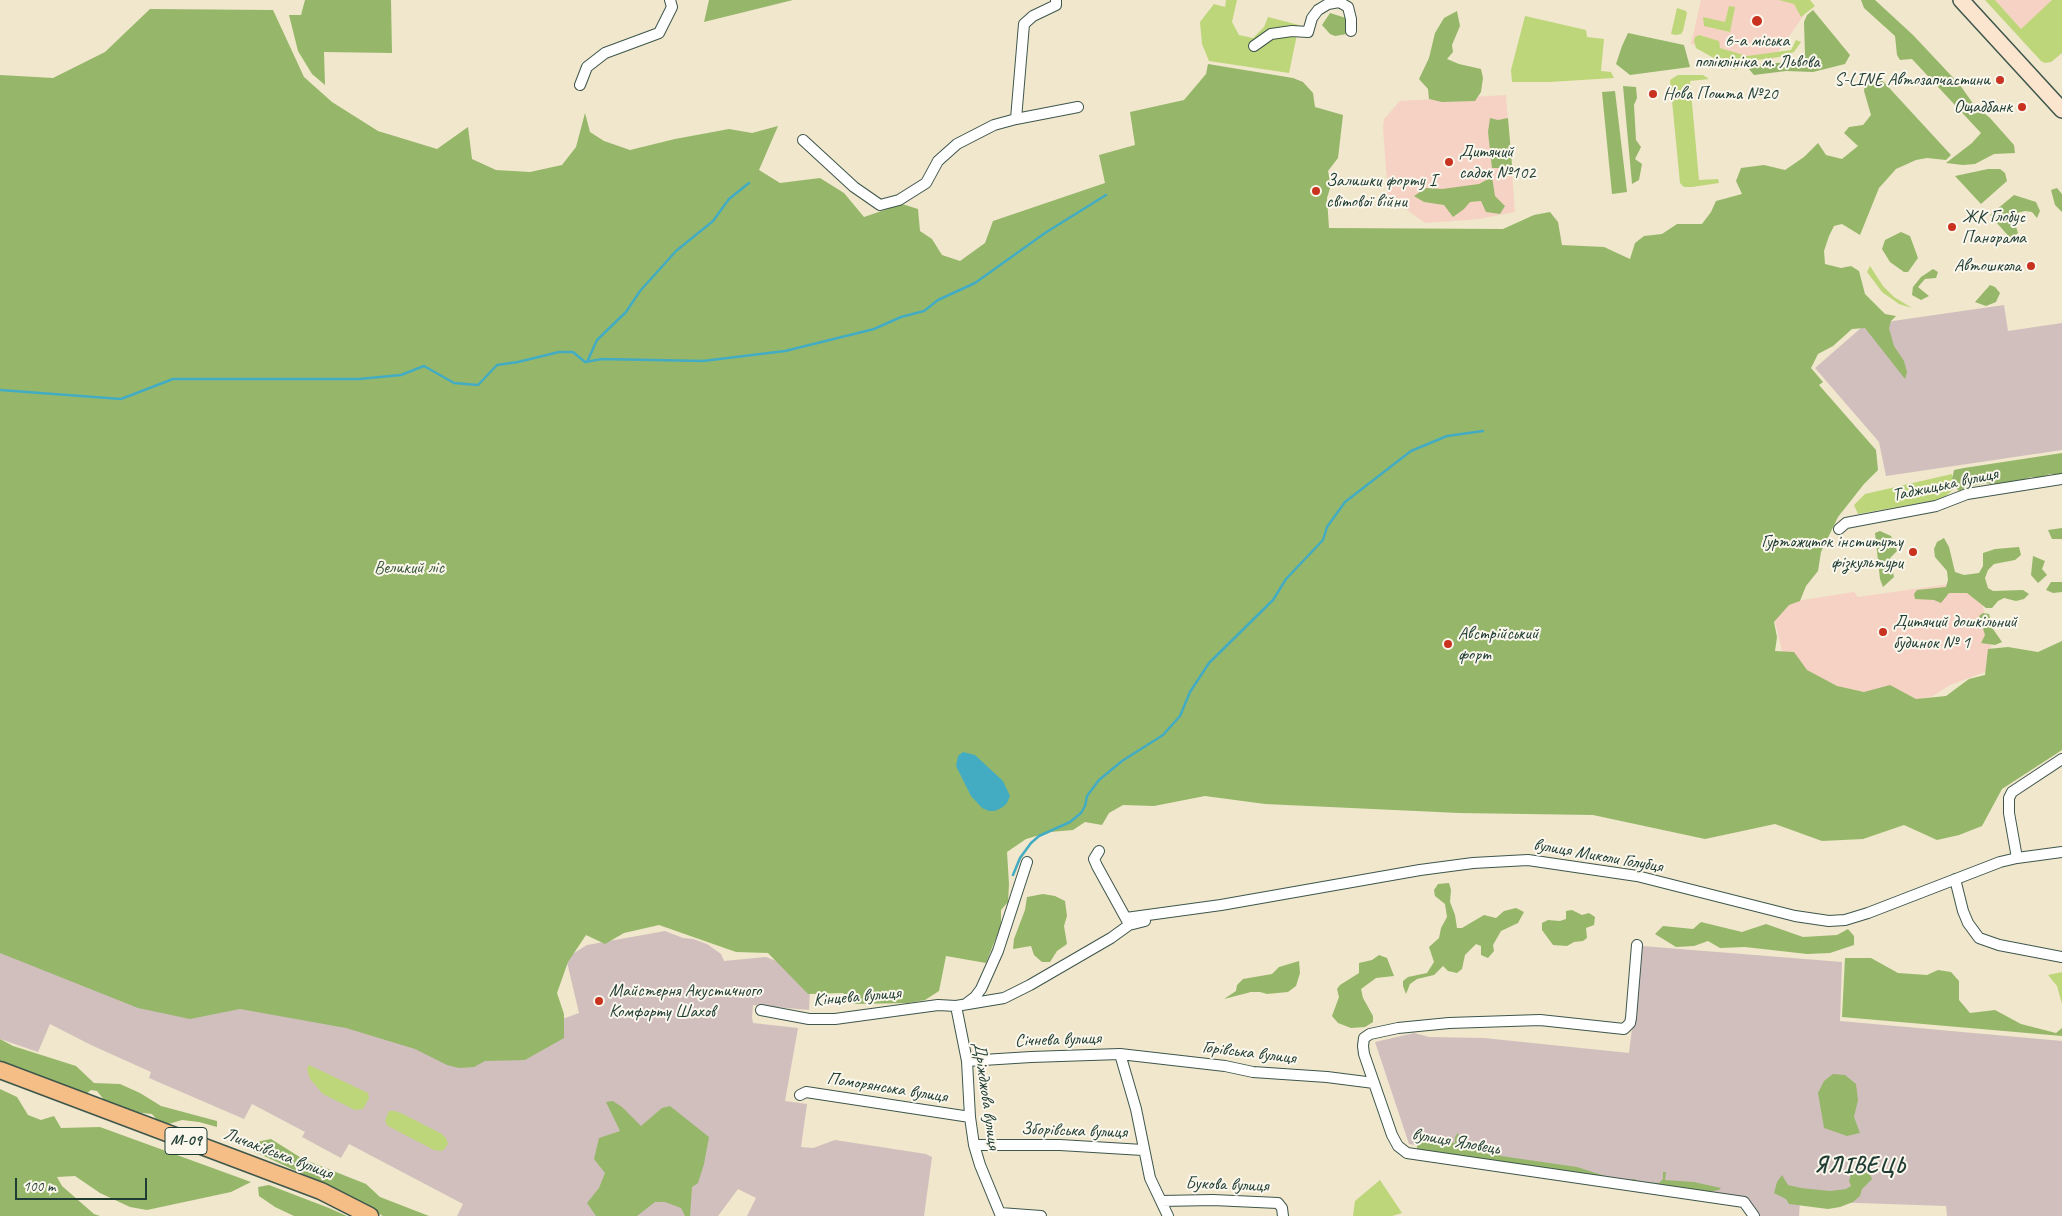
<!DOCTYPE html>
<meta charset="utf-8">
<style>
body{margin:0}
#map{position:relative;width:2062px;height:1216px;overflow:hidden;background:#f0e7cc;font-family:Caveat,sans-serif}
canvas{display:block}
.scale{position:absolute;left:15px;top:1178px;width:132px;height:22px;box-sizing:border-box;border:2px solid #1f3d34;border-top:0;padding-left:6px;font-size:15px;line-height:18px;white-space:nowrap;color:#1f3d34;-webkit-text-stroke:4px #fbf7ec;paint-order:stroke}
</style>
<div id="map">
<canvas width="2062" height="1216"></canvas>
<div class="scale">100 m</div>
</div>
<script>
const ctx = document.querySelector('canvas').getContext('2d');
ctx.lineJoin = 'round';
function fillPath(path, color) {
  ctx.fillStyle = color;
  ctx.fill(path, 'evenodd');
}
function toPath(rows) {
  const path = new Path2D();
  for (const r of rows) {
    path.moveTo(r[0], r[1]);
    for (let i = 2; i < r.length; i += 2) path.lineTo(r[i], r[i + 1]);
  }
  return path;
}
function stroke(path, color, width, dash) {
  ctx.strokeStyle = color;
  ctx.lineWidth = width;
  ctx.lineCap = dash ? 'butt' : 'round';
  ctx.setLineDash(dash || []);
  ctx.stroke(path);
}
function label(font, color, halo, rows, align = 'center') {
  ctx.font = font + ' Caveat,sans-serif';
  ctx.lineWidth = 4;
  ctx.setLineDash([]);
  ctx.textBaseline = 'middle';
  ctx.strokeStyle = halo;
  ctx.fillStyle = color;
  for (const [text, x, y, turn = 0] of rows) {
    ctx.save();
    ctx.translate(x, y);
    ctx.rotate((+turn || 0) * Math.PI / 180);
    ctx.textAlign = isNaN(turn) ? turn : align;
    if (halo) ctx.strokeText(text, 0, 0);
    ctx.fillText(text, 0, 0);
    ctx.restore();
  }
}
fillPath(toPath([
 [1701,0,1809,0,1811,5,1772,61,1691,44],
 [1995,0,2062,0,2062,53,2051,62],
 [1506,95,1515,212,1479,219,1425,223,1388,196,1383,128,1384,119,1400,101],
 [1971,581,1978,583,1995,665,1990,670,1950,685,1933,696,1842,717,1784,659,1771,605,1854,592,1858,597]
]), '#f6d2c4');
fillPath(toPath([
 [2004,305,2008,331,2062,323,2062,450,1886,476,1879,442,1815,368,1861,328,1893,321],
 [665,931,683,938,693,939,707,944,721,954,724,961,766,957,790,966,810,991,809,1010,753,1005,752,1017,753,1023,798,1028,785,1101,807,1104,801,1147,813,1148,835,1140,926,1154,932,1157,924,1216,747,1216,756,1198,738,1189,718,1216,457,1216,463,1204,349,1144,341,1158,302,1137,305,1132,252,1104,244,1119,149,1078,151,1072,91,1045,50,1024,38,1052,0,1039,0,948,242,1006,486,1047,579,1013,566,958,587,945],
 [1642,946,1842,962,1840,1021,2062,1041,2062,1216,1947,1216,1946,1206,1800,1201,1799,1216,1758,1216,1748,1200,1409,1144,1375,1042,1414,1033,1429,1037,1484,1038,1629,1053]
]), '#d1bfbe');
fillPath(toPath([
 [1226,0,1237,0,1232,22,1239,35,1253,38,1264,27,1268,17,1299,25,1289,73,1209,61,1202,44,1200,22,1214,4,1225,7],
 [1779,0,1810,0,1815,6,1801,17,1794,4],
 [1985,0,1995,0,2021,29,2052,0,2062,0,2062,53,2051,62,2045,63,2041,61],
 [1729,6,1735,7,1730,32,1704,26,1703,17,1725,22],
 [1677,8,1686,11,1687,13,1683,31,1681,34,1676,35,1671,34],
 [1525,16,1586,30,1587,37,1604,39,1601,71,1611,72,1614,78,1550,82,1512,82,1511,70],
 [1699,35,1719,41,1720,48,1747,56,1791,50,1796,40,1801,42,1794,52,1779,57,1750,61,1735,70,1696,48,1694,41,1695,37],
 [1678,75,1703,75,1709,79,1690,81,1699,180,1718,179,1719,183,1692,187,1684,187,1680,183,1670,80],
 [1870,266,1883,286,1894,297,1912,308,1899,304,1882,292,1867,272],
 [1952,474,1954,489,1942,499,1858,514,1854,505,1865,494],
 [2062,972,2062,1004,2057,986,2048,975],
 [309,1065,368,1093,369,1098,363,1109,355,1110,323,1094,310,1079,307,1069],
 [389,1111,395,1111,403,1114,442,1134,446,1138,448,1144,445,1148,442,1151,434,1150,388,1126,385,1121],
 [1380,1180,1402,1213,1392,1216,1353,1216,1355,1201]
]), '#bed67a');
fillPath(toPath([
 [305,0,391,0,392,53,324,52,325,85,312,74,298,51,289,15,301,15],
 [709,0,793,0,704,22],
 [1861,0,1875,0,1913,35,1960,85,1974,105,1990,118,2014,145,2015,153,1994,154,1975,164,1963,165,1946,163,1972,143,1981,133,1912,59,1900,60,1897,55,1895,36,1864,8],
 [150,9,273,10,304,77,332,102,378,131,437,149,468,127,472,159,496,170,530,172,562,165,576,147,585,113,590,132,604,141,630,150,675,139,729,129,752,133,778,126,759,170,780,183,820,178,844,193,864,217,902,204,918,209,920,231,932,239,942,255,960,261,985,243,993,221,1105,183,1099,155,1135,145,1130,112,1184,100,1206,74,1208,64,1293,78,1303,82,1313,93,1315,107,1343,115,1338,158,1328,171,1331,185,1327,198,1329,228,1503,229,1534,215,1550,212,1558,222,1562,245,1604,247,1630,259,1635,243,1644,236,1662,234,1677,224,1702,224,1711,212,1716,201,1742,194,1736,181,1741,168,1764,165,1785,170,1804,157,1818,143,1826,155,1842,159,1858,146,1844,133,1849,127,1863,125,1871,115,1864,91,1866,77,1881,79,1951,155,1946,160,1927,158,1916,160,1896,169,1879,188,1860,235,1842,224,1834,226,1829,236,1824,251,1825,264,1841,268,1851,266,1859,271,1865,294,1885,314,1896,316,1891,321,1889,328,1894,346,1904,361,1907,372,1905,379,1865,328,1852,329,1833,346,1818,354,1811,368,1823,382,1819,385,1876,450,1878,470,1864,484,1838,517,1821,552,1818,571,1806,586,1800,601,1789,605,1774,622,1777,637,1775,651,1794,652,1807,670,1837,686,1864,692,1890,685,1916,699,1946,696,1969,679,1985,675,1988,649,2008,647,2038,652,2062,641,2062,750,2002,789,1982,826,1959,835,1937,840,1904,825,1863,839,1822,841,1775,824,1705,839,1593,815,1459,813,1265,804,1205,796,1154,806,1123,805,1109,813,1102,825,1085,822,1073,830,1050,832,1026,839,1007,852,1009,884,1008,902,1001,910,1001,925,986,963,946,956,939,991,925,1000,908,1003,855,1004,843,993,808,994,768,953,736,952,659,925,624,933,605,944,586,935,568,962,557,993,564,1014,564,1038,525,1060,485,1061,474,1067,459,1068,447,1065,415,1049,346,1028,240,1009,190,1019,138,1008,0,953,0,75,53,78,105,52],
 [1813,10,1850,55,1845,64,1813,72,1786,71,1754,75,1748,68,1762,64,1791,62,1805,54,1804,22,1807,15],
 [1457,11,1460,26,1452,45,1453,52,1447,59,1459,64,1481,69,1483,78,1481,92,1475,101,1442,102,1429,99,1428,89,1419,79,1429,58,1435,33,1444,18],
 [1330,13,1346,18,1347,34,1335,36,1330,34,1322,25],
 [1628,33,1684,45,1690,67,1630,75,1616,64,1622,46],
 [1623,86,1636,87,1637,98,1634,105,1636,140,1641,147,1635,159,1642,164,1639,180,1632,184],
 [1615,91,1627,192,1612,194,1602,92],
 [1490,118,1498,120,1508,118,1512,165,1503,168,1492,168,1488,132],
 [1988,169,2000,169,2005,173,2007,181,1981,204,1955,176],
 [1492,177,1495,196,1505,206,1500,214,1486,212,1481,201,1470,202,1464,209,1453,217,1444,205,1424,202,1414,196,1426,188,1442,189,1479,184],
 [2057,188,2062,194,2062,212,2055,205,2051,190],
 [2014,195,2036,202,2040,211,2037,218,2032,212,2025,211,2017,213,2014,220,2018,233,2011,239,1990,215],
 [1901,232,1910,236,1918,258,1908,272,1904,272,1890,262,1882,249,1885,240],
 [1933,269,1938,272,1936,278,1925,279,1918,287,1929,296,1921,300,1912,295,1913,287,1921,277],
 [1990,285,1995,287,2000,293,1996,302,1986,306,1975,302],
 [2062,453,2062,474,2059,475,2050,474,2039,478,2031,477,2020,481,1992,484,1985,483,1967,487,1959,491,1954,486,1952,479,1954,470,1964,468],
 [2062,528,2062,539,2052,539,2048,530],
 [1880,531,1891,536,1897,551,1890,558,1894,577,1883,587,1880,579,1875,533],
 [1944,538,1949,547,1955,572,1964,575,1979,573,1983,566,1983,553,1995,549,2019,547,2021,555,2015,560,1994,564,1988,570,1985,578,1988,588,1993,591,2023,590,2029,594,2024,599,2016,601,2004,598,1998,601,1992,608,1986,608,1967,593,1949,593,1941,603,1934,600,1915,599,1914,594,1917,590,1946,587,1948,580,1947,571,1935,557,1934,549,1937,542],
 [2033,556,2045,561,2042,569,2047,575,2038,583,2031,575],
 [2051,582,2062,582,2062,592,2053,593,2046,590],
 [1983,613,1989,614,1993,629,2002,642,1995,645,1981,643,1985,635,1979,616],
 [1449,883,1451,890,1450,902,1455,915,1457,928,1462,928,1484,915,1496,918,1504,911,1516,908,1524,912,1518,923,1501,931,1493,945,1494,951,1488,958,1481,955,1481,946,1476,944,1465,955,1462,969,1457,973,1448,971,1443,966,1434,975,1417,979,1410,984,1406,994,1403,986,1403,981,1408,977,1427,973,1434,962,1429,947,1439,938,1441,928,1447,917,1445,904,1435,896,1434,890,1438,884],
 [1043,894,1055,896,1065,901,1067,916,1064,926,1067,944,1057,951,1050,962,1042,962,1034,955,1031,946,1013,949,1014,939,1025,910,1027,897],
 [1572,910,1582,915,1589,913,1595,917,1594,925,1586,928,1587,938,1583,941,1574,942,1567,946,1553,945,1542,930,1542,923,1548,920,1560,921,1566,919,1566,911],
 [1701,922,1742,932,1766,924,1803,937,1837,935,1848,929,1854,936,1854,945,1830,953,1807,954,1745,947,1720,948,1708,941,1694,946,1676,947,1655,934,1663,926,1693,929],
 [1379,955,1387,958,1394,976,1376,978,1361,989,1363,998,1373,1016,1373,1022,1365,1027,1351,1028,1338,1023,1332,1016,1339,997,1337,989,1340,985,1359,973,1359,963,1372,960],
 [1845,958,1871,958,1898,973,1927,975,1938,970,1951,972,1959,981,1959,1000,1970,1013,1995,1010,2021,1024,2056,1033,2062,1028,2062,1036,1842,1017],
 [1299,961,1300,973,1296,986,1288,992,1267,994,1260,992,1251,992,1224,999,1236,991,1237,985,1243,979,1272,974,1279,967],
 [0,1039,13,1046,76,1066,94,1083,120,1084,140,1093,161,1106,217,1121,217,1127,199,1122,182,1120,162,1126,152,1114,133,1112,105,1101,97,1091,91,1090,86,1094,35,1076,0,1061],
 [1833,1074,1845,1075,1856,1084,1858,1100,1854,1117,1860,1133,1847,1136,1824,1128,1818,1093,1824,1081],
 [0,1089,17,1097,28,1115,41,1120,54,1116,61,1128,100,1127,251,1182,231,1192,147,1210,130,1207,100,1193,75,1176,57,1177,62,1186,94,1214,100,1216,0,1216],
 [613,1101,622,1107,641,1126,662,1108,670,1106,709,1137,704,1164,698,1183,692,1187,690,1216,685,1216,681,1208,665,1202,655,1202,637,1216,596,1216,587,1203,599,1188,605,1173,594,1159,599,1138,620,1131,606,1102],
 [1458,1133,1461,1144,1466,1149,1488,1151,1501,1156,1577,1167,1621,1181,1634,1179,1641,1182,1659,1183,1663,1179,1663,1172,1666,1172,1665,1180,1694,1182,1721,1188,1719,1190,1708,1192,1676,1192,1667,1188,1646,1188,1593,1180,1425,1154,1420,1152,1417,1148,1417,1143,1431,1137,1436,1140,1455,1143,1455,1137],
 [271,1139,303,1159,366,1184,380,1197,429,1216,383,1216,331,1187,253,1151,246,1144],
 [1867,1167,1872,1179,1862,1189,1860,1196,1853,1202,1840,1207,1828,1209,1789,1204,1786,1199,1774,1193,1777,1182,1782,1175,1788,1185,1801,1188,1830,1191,1846,1189,1851,1186,1849,1181,1851,1174,1857,1169],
 [269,1185,329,1208,347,1216,294,1216,275,1207,259,1196,258,1187]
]), '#96b76a');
fillPath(toPath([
 [963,752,975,755,1003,781,1010,796,1007,803,1003,807,995,811,989,811,982,808,971,796,956,766,958,756]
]), '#43acc2');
stroke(toPath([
 [587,362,597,340,626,312,640,291,676,251,713,221,729,199,749,183],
 [0,390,121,399,173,379,359,379,401,375,424,366,454,383,478,385,497,365,518,362,559,352,573,352,585,362,602,359,703,361,785,351,874,329,901,317,924,311,938,300,975,283,1045,233,1106,195],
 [1013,875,1020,858,1031,843,1039,836,1070,822,1081,813,1085,806,1087,796,1099,780,1122,761,1163,735,1180,716,1190,692,1209,663,1273,600,1286,579,1323,540,1327,527,1345,502,1411,451,1447,436,1483,431]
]), '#43acc2', 2.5);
const street = toPath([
 [1340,0,1339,2,1348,7,1351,19,1351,31],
 [1254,46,1271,34,1292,31,1308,32,1312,18,1318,10,1328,4,1339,2],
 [580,85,587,67,605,53,659,33,672,7,670,0],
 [1016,119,1078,107],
 [803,140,854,187,880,205,899,200,926,183,938,161,957,144,994,125,1016,119,1024,24,1033,16,1056,5,1056,0],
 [1839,529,1846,523,1936,506,1967,494,2062,479],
 [1099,851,1094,859,1097,866,1129,924],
 [2017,858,2009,813,2009,798,2012,792,2062,759],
 [1955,879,1963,911,1968,923,1979,938,1999,945,2062,957],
 [1126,918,1221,905,1420,870,1473,863,1528,860,1637,876,1795,916,1829,921,1845,920,1868,913,2000,862,2017,858,2062,852],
 [1637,945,1631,1018,1630,1023,1624,1029,1540,1020,1449,1023,1398,1028,1370,1034,1364,1038,1363,1046,1364,1054,1392,1135,1398,1146,1407,1153,1744,1202,1754,1216],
 [967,1003,975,997,981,989,998,951,1027,862],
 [956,1006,967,1061,970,1117,974,1145,980,1165,1001,1216],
 [761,1010,809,1019,835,1019,938,1005,956,1006,1004,998,1030,985,1111,938,1129,925,1145,921],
 [1120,1054,1136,1109,1150,1178,1168,1216],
 [967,1061,1031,1057,1120,1054,1225,1066,1253,1072,1327,1077,1374,1083],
 [800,1095,806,1092,970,1117],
 [974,1145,1060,1145,1143,1150],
 [1161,1201,1213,1200,1278,1203,1282,1208,1283,1216],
 [1000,1213,1041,1216]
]);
const secondary = toPath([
 [1961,0,2062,110]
]);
const primary = toPath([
 [0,1070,321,1191,370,1216]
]);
stroke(street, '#3e564b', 12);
stroke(secondary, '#3e564b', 18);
stroke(primary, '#3e564b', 19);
stroke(street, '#fff', 10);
stroke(secondary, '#fbe5cf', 15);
stroke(primary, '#f6be87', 16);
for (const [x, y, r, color] of [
 [1757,21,6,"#c8321e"],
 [2000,80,5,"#c8321e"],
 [1653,94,5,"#c8321e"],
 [2022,107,5,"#c8321e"],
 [1449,162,5,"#c8321e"],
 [1316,191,5,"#c8321e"],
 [1952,227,5,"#c8321e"],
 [2031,266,5,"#c8321e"],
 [1913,552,5,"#c8321e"],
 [1883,632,5,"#c8321e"],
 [1448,644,5,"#c8321e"],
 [599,1001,5,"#c8321e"]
]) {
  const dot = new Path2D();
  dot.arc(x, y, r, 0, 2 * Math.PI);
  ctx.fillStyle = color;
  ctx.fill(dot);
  stroke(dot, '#fbf7ec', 2);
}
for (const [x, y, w] of [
 [186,1141,42]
]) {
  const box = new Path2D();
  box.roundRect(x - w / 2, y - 13.5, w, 27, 4);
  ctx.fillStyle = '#fbf7ec';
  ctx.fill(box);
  stroke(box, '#1f3d34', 1);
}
label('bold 16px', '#1f3d34', null, [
 ["М-09",186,1141]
]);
label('18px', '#1f3d34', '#fbf7ec', [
 ["6-а міська",1757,41,"center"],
 ["поліклініка м. Львова",1757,62,"center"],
 ["S-LINE Автозапчастини",1990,80,"right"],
 ["Нова Пошта №20",1663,94],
 ["Ощадбанк",2012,107,"right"],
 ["Дитячий",1459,152],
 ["садок №102",1459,173],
 ["Залишки форту І",1326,181],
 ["світової війни",1326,202],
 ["ЖК Глобус",1962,217],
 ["Панорама",1962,238],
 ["Автошкола",2021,266,"right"],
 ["Гуртожиток інституту",1903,542,"right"],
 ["фізкультури",1903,563,"right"],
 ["Дитячий дошкільний",1893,622],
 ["будинок № 1",1893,643],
 ["Австрійський",1458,634],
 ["форт",1458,655],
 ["Майстерня Акустичного",609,991],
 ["Комфорту Шахов",609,1012]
], 'left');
label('18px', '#1f3d34', '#fbf7ec', [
 ["Таджицька вулиця",1945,485,-12],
 ["вулиця Миколи Голубця",1598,856,10],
 ["Кінцева вулиця",857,997,-5],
 ["Січнева вулиця",1058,1040,-2],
 ["Горівська вулиця",1249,1053,7],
 ["Поморянська вулиця",887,1088,9],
 ["Дріжджова вулиця",986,1096,82],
 ["Зборівська вулиця",1074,1131,2],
 ["вулиця Яловець",1456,1142,10],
 ["Личаківська вулиця",278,1154,21],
 ["Букова вулиця",1227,1185,2]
]);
label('18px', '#3f5c42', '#fbf7ec', [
 ["Великий ліс",409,568]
]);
ctx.letterSpacing = '1px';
label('bold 22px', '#1f3d34', '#fbf7ec', [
 ["ЯЛІВЕЦЬ",1860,1166]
]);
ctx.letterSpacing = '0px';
</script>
